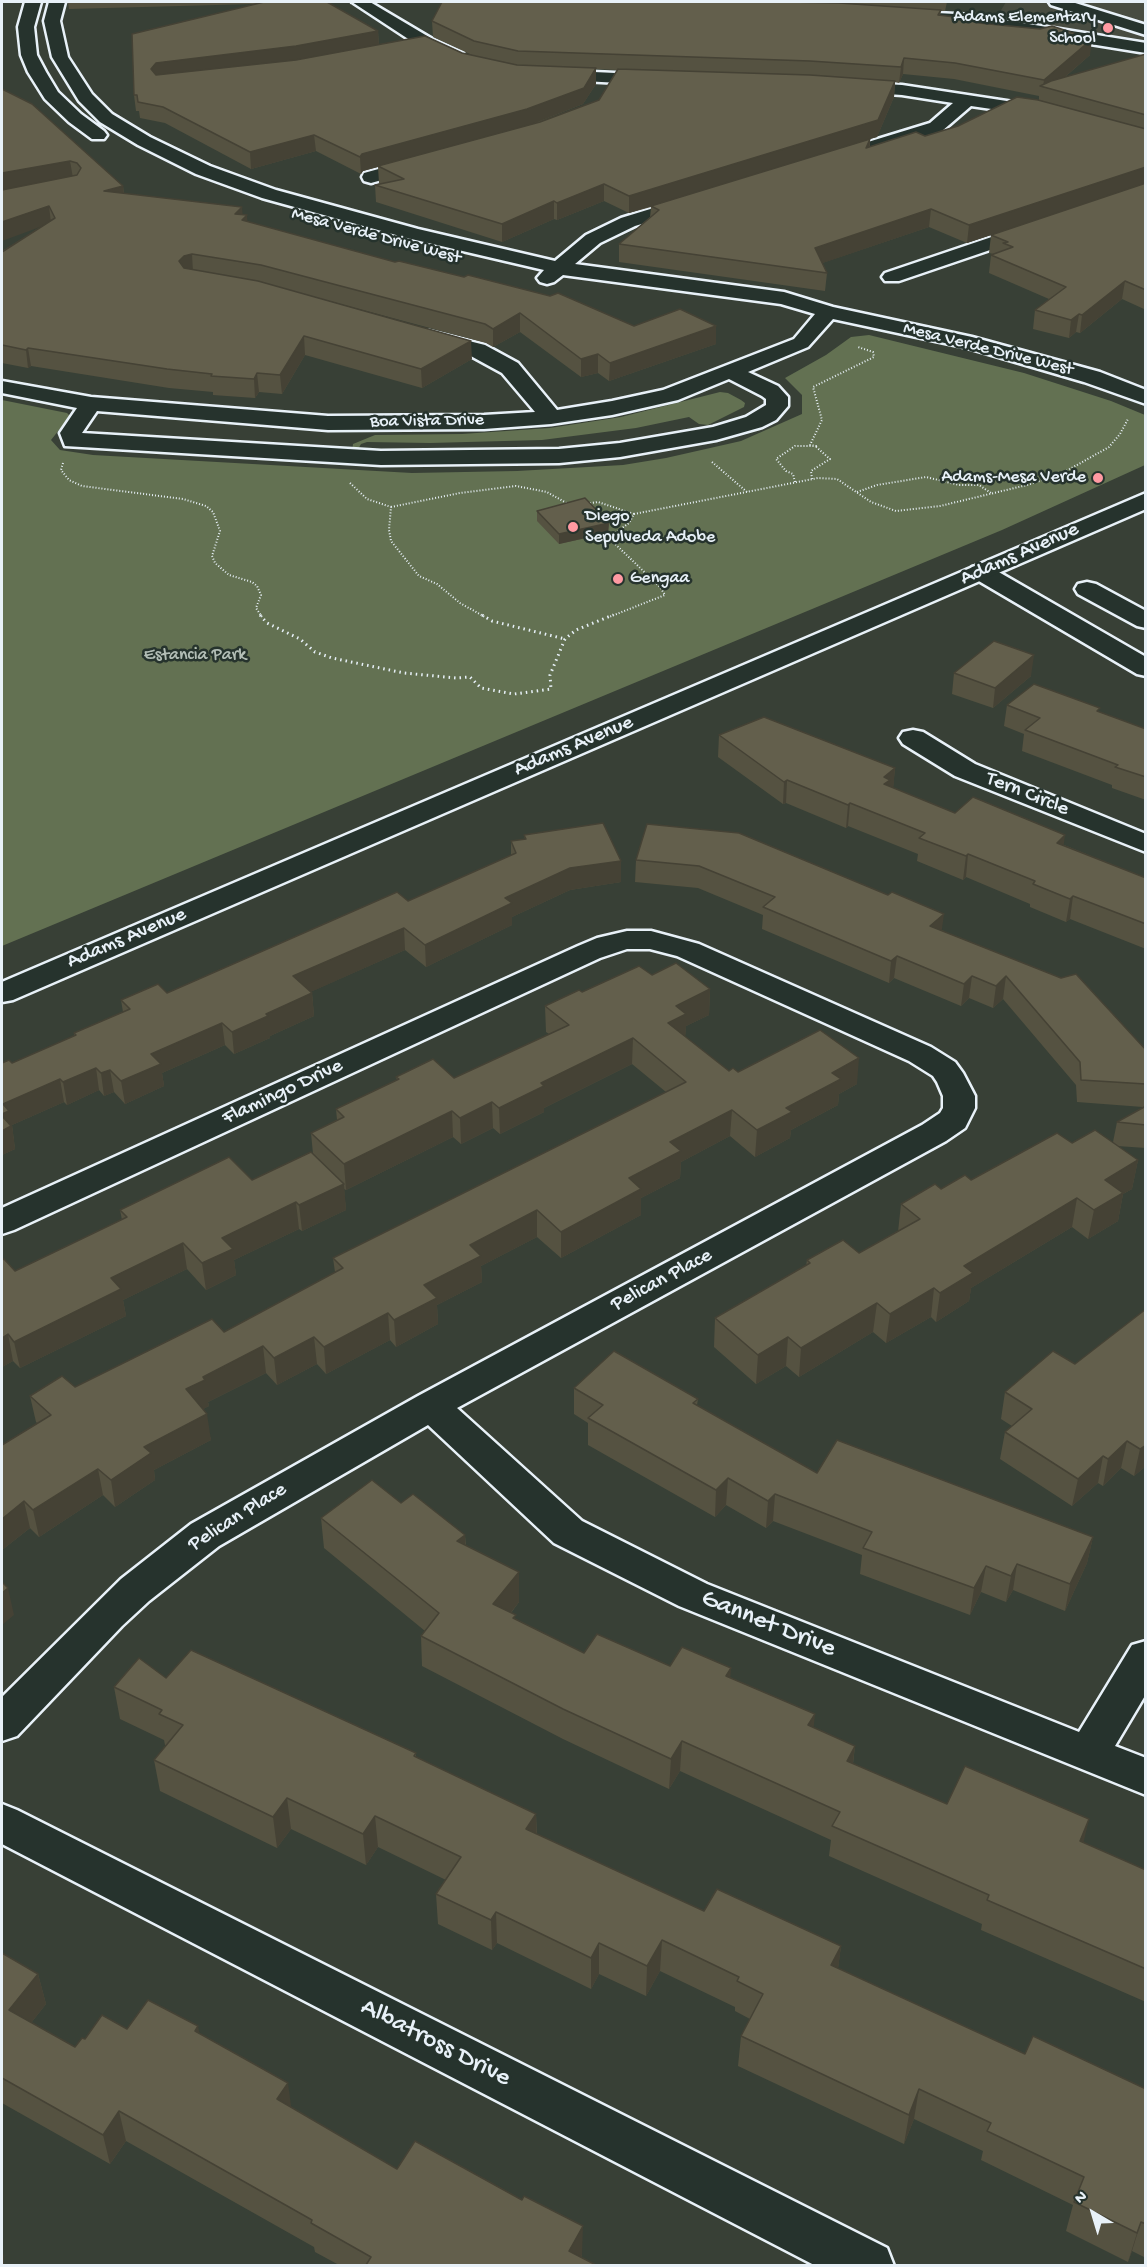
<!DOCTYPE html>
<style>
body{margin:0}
#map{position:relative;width:1147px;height:2267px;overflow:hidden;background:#384036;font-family:"Gochi Hand",sans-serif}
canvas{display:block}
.frame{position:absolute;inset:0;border:3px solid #e8f1f8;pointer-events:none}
.north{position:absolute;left:1063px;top:2183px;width:60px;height:60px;-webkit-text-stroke:4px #26332d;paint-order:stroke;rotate:322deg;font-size:16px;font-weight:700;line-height:24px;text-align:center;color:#e8f1f8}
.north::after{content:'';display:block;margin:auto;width:21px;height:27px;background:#e8f1f8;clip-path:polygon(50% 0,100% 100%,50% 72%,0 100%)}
</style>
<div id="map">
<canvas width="1147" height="2267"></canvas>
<div class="frame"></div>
<div class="north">N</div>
</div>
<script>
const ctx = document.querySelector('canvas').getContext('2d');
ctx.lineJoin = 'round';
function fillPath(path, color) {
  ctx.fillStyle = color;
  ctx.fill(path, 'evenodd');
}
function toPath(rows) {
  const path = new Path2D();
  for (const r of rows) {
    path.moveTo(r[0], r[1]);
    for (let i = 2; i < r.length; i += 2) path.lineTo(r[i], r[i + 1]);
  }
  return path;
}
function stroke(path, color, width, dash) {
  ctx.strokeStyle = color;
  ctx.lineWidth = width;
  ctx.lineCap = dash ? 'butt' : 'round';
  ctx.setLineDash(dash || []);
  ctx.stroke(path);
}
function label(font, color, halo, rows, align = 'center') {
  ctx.font = font + ' "Gochi Hand",sans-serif';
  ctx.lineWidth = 5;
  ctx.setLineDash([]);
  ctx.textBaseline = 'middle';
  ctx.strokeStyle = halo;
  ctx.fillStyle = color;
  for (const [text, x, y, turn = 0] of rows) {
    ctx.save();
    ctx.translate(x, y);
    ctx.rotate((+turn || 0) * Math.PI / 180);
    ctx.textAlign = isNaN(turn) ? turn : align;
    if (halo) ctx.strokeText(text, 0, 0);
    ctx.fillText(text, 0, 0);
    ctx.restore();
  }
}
fillPath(toPath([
 [1006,2,1145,2,1145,40,997,17]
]), '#484c41');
fillPath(toPath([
 [869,335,1024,373,1111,401,1145,415,1145,465,1002,530,2,946,2,400,67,413,70,416,51,440,60,450,93,455,412,473,517,471,623,465,666,458,741,441,802,414,802,395,785,378,826,355,851,337],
 [720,392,728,393,741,400,745,403,744,407,708,425,699,424,689,417,636,428,542,440,430,443,367,442,361,444,356,453,352,452,353,444,375,435,462,434,550,428,621,417]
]), '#637152');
const minor = toPath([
 [25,2,41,2,34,27,37,55,46,72,58,92,81,114,104,131,107,135,104,139,92,139,69,122,45,99,28,72,21,55,18,27,25,2],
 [49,2,65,2,60,21,68,57,92,94,112,114,150,137,210,166,276,190,418,229,555,261,586,235,621,218,686,198,700,198,703,202,700,206,635,226,600,243,575,264,784,292,833,307,972,337,1100,372,1146,390,1146,404,1084,382,968,348,833,319,808,347,748,372,778,386,788,397,788,406,776,420,762,427,716,440,620,457,559,463,381,465,65,446,60,433,77,408,2,393,2,381,91,397,328,416,484,415,535,412,502,373,469,355,422,341,418,337,422,333,429,331,485,345,518,363,557,410,612,401,663,390,794,339,815,314,781,304,563,275,554,282,547,284,540,282,537,278,544,270,407,238,262,198,196,174,138,145,100,122,79,101,52,57,44,21,49,2],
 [729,379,762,396,766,399,766,405,746,417,713,427,620,443,559,449,381,451,82,433,97,411,328,430,484,429,551,424,612,415,678,400,729,379],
 [352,2,370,2,434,40,463,53,465,57,457,62,422,48,352,2],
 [1049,2,1072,2,1146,25,1146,35,1051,5,1049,2],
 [937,13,973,15,1146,43,1146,53,973,25,931,21,929,18,937,13],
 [551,70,658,75,664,76,667,80,664,84,658,85,545,79,542,75,545,71,551,70],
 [850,82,902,85,1046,107,1052,108,1055,112,1052,116,1046,117,971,106,942,131,874,151,868,150,865,146,868,142,930,123,953,103,902,95,844,91,841,87,844,83,850,82],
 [422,157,429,159,431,163,429,167,371,183,364,181,362,177,364,173,422,157],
 [1033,223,1040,225,1043,229,1040,233,899,281,885,281,882,277,885,273,1033,223],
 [981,565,990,567,1146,657,1146,676,1137,674,972,577,969,572,972,567,981,565],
 [1087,582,1096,584,1146,611,1146,628,1137,626,1078,594,1075,589,1078,584,1087,582],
 [913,730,923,732,975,764,1146,834,1146,852,955,776,903,744,899,738,903,732,913,730],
 [627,931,651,931,699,944,931,1047,955,1062,963,1073,975,1096,975,1108,965,1128,946,1141,457,1408,582,1521,707,1584,1079,1732,1132,1645,1146,1641,1146,1694,1115,1746,1146,1758,1146,1795,679,1606,554,1543,428,1425,219,1546,149,1601,122,1626,17,1736,2,1741,2,1697,121,1579,191,1524,418,1396,922,1125,940,1113,943,1108,943,1096,937,1082,933,1076,909,1061,677,956,650,949,627,949,600,958,14,1230,2,1234,2,1208,578,946,597,938,627,931],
 [2,1804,17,1810,887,2248,894,2266,816,2266,2,1844,2,1804]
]);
const major = toPath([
 [1146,493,1146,509,13,1000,2,1002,2,982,1146,493]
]);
stroke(minor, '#e8f1f8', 5);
stroke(major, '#e8f1f8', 5);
stroke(toPath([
 [712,462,747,492],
 [63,463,61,470,69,480,82,486,183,499,206,506,213,512,220,531,212,556,215,563,229,575,252,582,257,586,261,595,256,608,262,617],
 [812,479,811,471,830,459,815,446],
 [795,482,793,474,786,471,776,459,795,446,816,446,810,445,822,420,813,387,874,357,873,352,858,347],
 [350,483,367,499,391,507,389,530,391,541,419,576,437,584,460,603,485,617],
 [857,492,877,485,926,477,959,485,979,485,991,493],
 [584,504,598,502,634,514,629,523,614,534,612,541,660,587,665,595,609,617],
 [391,507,460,493,516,486,547,492,568,504],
 [634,514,818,478,837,479,871,502,896,511,940,506,1027,485,1061,474,1109,447,1120,434,1128,419]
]), '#e8f1f8', 2, [1, 2]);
stroke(toPath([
 [260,615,267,623,300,639,315,652,332,658,404,673,456,678,470,677,481,688,514,694,551,689,550,675,565,639,576,630,613,615],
 [482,615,492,621,565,639]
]), '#e8f1f8', 3, [1.5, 4]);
fillPath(minor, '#26332d');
fillPath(major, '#26332d');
fillPath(toPath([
 [68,2,327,2,378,31,379,45,462,53,472,55,433,37,432,21,442,2,947,2,945,11,941,11,940,15,981,23,1090,55,1065,77,1146,54,1146,308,1144,309,1122,299,1080,333,1076,332,1069,338,1033,329,1035,310,1049,299,989,273,991,255,993,254,989,253,991,235,967,243,929,227,822,263,827,273,825,291,619,262,619,244,650,217,651,207,629,213,604,201,557,220,554,219,502,242,376,202,375,185,380,184,379,183,378,167,363,171,361,174,316,151,251,169,165,123,140,118,139,111,136,111,134,95,254,4,69,9],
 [596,69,618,70,599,100,533,124,583,104,596,84],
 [903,74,954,79,1039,96,1039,100,925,136,870,147,870,139,877,137,894,97,895,82,899,83],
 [2,89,123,186,124,194,247,215,247,222,634,326,716,326,716,344,609,381,598,373,581,377,520,332,493,347,486,343,299,293,472,359,422,388,305,355,282,394,259,392,255,398,213,395,213,392,169,388,31,366,28,368,2,363,2,251,43,226],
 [537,511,609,523,608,533,559,544,537,521],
 [954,673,1031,676,993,708,952,694],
 [1007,705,1099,712,1146,729,1146,800,1112,788,1112,785,1022,751,1024,734,1004,726],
 [719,735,895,768,893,788,955,813,1064,845,1146,878,1146,949,1070,919,1066,922,1030,907,1030,904,966,877,963,880,917,861,918,854,848,826,846,828,786,803,783,804,718,757],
 [647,824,942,930,1146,1050,1146,1148,1117,1146,1138,1160,1132,1189,1123,1194,1118,1221,1088,1239,1072,1227,971,1288,969,1301,936,1322,931,1317,886,1343,873,1332,799,1377,786,1366,756,1384,714,1347,715,1318,806,1266,807,1260,859,1253,898,1232,901,1204,941,1189,971,1180,1072,1143,1113,1142,1117,1122,1143,1107,1077,1102,1076,1085,1003,999,993,1008,969,998,961,1006,894,978,889,983,762,929,763,915,698,888,635,882,636,860],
 [524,835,621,861,621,882,570,890,512,917,512,925,426,967,405,950,310,992,312,993,314,1016,270,1036,270,1038,234,1054,225,1045,162,1073,164,1086,125,1104,114,1092,104,1096,99,1090,67,1105,64,1102,12,1125,15,1149,2,1155,2,1063,12,1063,74,1036,74,1033,123,1012,121,1000,167,993,408,901,511,856,511,841,525,839],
 [652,975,710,989,709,1015,686,1026,685,1037,729,1071,738,1072,857,1084,839,1094,838,1105,791,1130,790,1138,755,1157,730,1136,681,1162,680,1178,641,1198,641,1215,561,1258,537,1237,481,1266,482,1282,437,1305,438,1324,396,1347,390,1340,326,1374,317,1364,277,1385,266,1373,208,1402,209,1406,203,1409,211,1440,154,1470,155,1480,115,1507,103,1495,39,1537,30,1528,2,1550,37,1423,36,1422,30,1396,75,1387,224,1332,335,1272,333,1258,666,1092,632,1064,544,1108,544,1112,500,1134,493,1128,461,1144,453,1137,346,1190,344,1189,346,1210,302,1231,299,1229,234,1260,236,1275,206,1290,187,1269,123,1300,126,1316,20,1368,13,1361,2,1367,15,1271,122,1220,120,1210,252,1180,313,1154,311,1133,337,1120,336,1109,397,1080,396,1077,454,1078,549,1034,546,1032,545,1006,582,992],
 [1146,1309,1146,1466,1134,1476,1121,1468,1103,1486,1098,1483,1072,1506,1000,1459,1005,1432,1012,1426,1001,1419,1005,1392,1075,1364],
 [574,1388,698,1399,697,1405,817,1473,1093,1537,1087,1563,1065,1611,1013,1590,1006,1602,981,1592,970,1615,860,1574,862,1555,773,1521,766,1528,726,1505,715,1517,588,1445,588,1423,574,1414],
 [401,1503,465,1535,466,1546,519,1572,519,1602,511,1613,516,1620,584,1653,670,1666,730,1677,813,1727,855,1746,853,1764,947,1804,1084,1843,1146,1870,1146,2002,981,1930,982,1924,829,1856,831,1840,680,1771,669,1789,563,1739,422,1666,421,1636,425,1631,324,1548,321,1518],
 [166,1678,416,1753,416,1757,536,1814,537,1834,704,1911,841,1946,838,1968,1025,2054,1146,2089,1146,2258,1132,2251,1128,2262,1066,2231,1073,2205,981,2160,983,2151,914,2119,904,2144,738,2066,741,2036,750,2019,735,2011,735,2007,660,1971,646,1996,599,1974,591,1989,497,1943,492,1950,438,1924,436,1894,446,1880,378,1847,366,1865,291,1829,277,1848,160,1791,154,1760,166,1745,165,1745,164,1740,120,1719,114,1687],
 [2,1953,38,1974,46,2004,31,2023,75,2047,85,2039,127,2029,200,2034,292,2108,397,2169,582,2255,581,2258,596,2265,339,2265,315,2252,314,2247,126,2141,110,2164,2,2103]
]), '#555241');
fillPath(toPath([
 [378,31,379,46,153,85,151,69,156,63],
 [1092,39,1090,55,1051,89,1043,87,1044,80],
 [904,58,903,74,899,83,901,67],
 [596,68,596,84,583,104,527,126,363,171,361,174,360,157,362,154],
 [895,81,894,97,877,137,870,139,869,156,866,148,870,139,629,213,629,196],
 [314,135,316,151,251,169,250,152],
 [70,161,73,178,2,191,2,173],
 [1146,167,1146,184,967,243,969,225],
 [604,184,604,201,557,220,557,203],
 [123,186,125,204,104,191],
 [554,201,554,219,502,242,502,224],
 [49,206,51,223,2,241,2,222],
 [242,207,243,219,247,215,248,233,235,214],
 [931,209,929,227,814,266,815,248],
 [192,254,193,272,185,274,179,261,184,256],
 [1125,281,1122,299,1080,333,1082,315],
 [520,313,520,332,493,347,493,329],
 [1079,314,1076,332,1069,338,1071,320],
 [716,326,716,344,609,381,610,363],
 [304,336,305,355,282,394,280,375],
 [471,341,472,359,422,388,421,369],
 [28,348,31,366,28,368,26,350],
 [598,354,598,373,581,377,581,359],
 [257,373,259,392,255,398,254,379],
 [609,523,608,533,559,544,559,534],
 [1034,655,1031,676,993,708,995,688],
 [895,768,893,791,887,802,884,777],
 [787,780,786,803,783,804,784,782],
 [850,803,848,826,846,828,848,805],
 [1065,835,1062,858,1057,843],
 [968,854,966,877,963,880,966,856],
 [621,861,621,882,570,890,512,917,512,925,426,967,425,945,505,898,570,868],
 [1073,896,1070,919,1066,922,1070,899],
 [944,914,941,936,930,926],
 [404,928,405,950,295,999,293,976],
 [897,956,894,978,889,983,891,961],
 [972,976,969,998,961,1006,964,984],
 [1006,976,1003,999,993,1008,996,986],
 [710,989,709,1015,686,1026,685,1040,668,1023,676,1006],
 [312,993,314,1016,270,1036,270,1038,234,1054,232,1032,266,1014],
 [222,1023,225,1045,162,1073,164,1086,125,1104,121,1081,151,1054],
 [633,1038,632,1064,544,1108,544,1112,500,1134,499,1108,541,1083],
 [859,1058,857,1084,839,1094,838,1105,791,1130,790,1138,755,1157,757,1130,832,1073],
 [96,1068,99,1090,67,1105,63,1082],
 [110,1070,114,1092,104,1096,101,1073],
 [60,1079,64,1102,12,1125,15,1149,2,1155,2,1114,3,1104],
 [492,1102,493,1128,461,1144,460,1118],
 [732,1110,730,1136,681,1162,680,1178,641,1198,641,1215,561,1258,561,1232,629,1178,670,1142],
 [452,1111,453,1137,346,1190,344,1164],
 [1138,1160,1132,1189,1123,1194,1118,1221,1088,1239,1094,1210,1105,1180],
 [344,1184,346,1210,302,1231,299,1205],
 [1077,1198,1072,1227,971,1288,969,1301,936,1322,940,1293,964,1266],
 [296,1202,299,1229,234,1260,236,1275,206,1290,202,1263,222,1238],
 [537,1210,537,1237,481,1266,482,1282,437,1305,438,1324,396,1347,394,1320,424,1285,470,1245],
 [183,1243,187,1269,123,1300,126,1316,20,1368,14,1342,111,1278],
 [934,1288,931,1317,886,1343,890,1314],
 [877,1303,873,1332,799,1377,801,1348],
 [388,1313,390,1340,326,1374,324,1347],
 [8,1334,13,1361,2,1367,2,1338],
 [314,1337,317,1364,277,1385,274,1358],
 [788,1337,786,1366,756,1384,758,1355],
 [263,1346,266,1373,208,1402,209,1406,190,1416,186,1389,203,1377],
 [207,1414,211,1440,154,1470,155,1480,115,1507,111,1480,144,1447],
 [1127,1441,1121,1468,1103,1486,1108,1459],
 [1146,1445,1146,1466,1134,1476,1140,1449],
 [1103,1456,1098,1483,1072,1506,1078,1479],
 [98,1469,103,1495,39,1537,33,1510],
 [728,1478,726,1505,715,1517,716,1490],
 [775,1494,773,1521,766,1528,768,1501],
 [24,1501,30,1528,2,1550,2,1519],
 [465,1535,466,1565,457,1541],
 [1093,1537,1087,1563,1065,1611,1070,1584],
 [1017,1564,1013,1590,1006,1602,1011,1576],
 [986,1566,981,1592,970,1615,974,1588],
 [519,1572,519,1602,494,1634,493,1604],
 [8,1588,14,1615,2,1625,2,1593],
 [731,1668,729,1699,726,1676],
 [815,1714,812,1744,808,1725],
 [682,1741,680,1771,669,1789,671,1759],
 [855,1746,851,1776,847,1761],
 [287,1798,291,1829,277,1848,273,1817],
 [536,1814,537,1845,526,1829],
 [375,1816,378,1847,366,1865,363,1834],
 [1089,1819,1082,1849,1080,1841],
 [496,1912,497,1943,492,1950,491,1920],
 [662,1940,660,1971,646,1996,647,1966],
 [599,1943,599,1974,591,1989,591,1958],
 [841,1946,837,1977,831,1965],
 [38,1974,46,2004,17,2041,9,2010],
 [198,2026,204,2056,195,2031],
 [288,2083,292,2113,277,2099],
 [919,2089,914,2119,904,2144,909,2115],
 [119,2111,126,2141,110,2164,103,2135],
 [1141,2222,1132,2251,1128,2262,1137,2233],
 [583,2226,582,2255,577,2265,569,2251]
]), '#454235');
const building = toPath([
 [264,2,327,2,378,31,296,46,156,63,151,69,156,75,296,60,425,36,462,53,517,65,596,68,584,88,527,109,362,154,360,157,314,135,250,152,163,107,138,102,137,95,134,95,132,34,264,2],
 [442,2,787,2,839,3,941,10,938,15,981,20,979,23,1040,29,1052,26,1092,39,1044,80,955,63,904,58,901,67,810,61,518,51,474,41,432,21,442,2],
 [1146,54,1146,115,1040,86,1051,81,1146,54],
 [618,69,810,75,895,81,878,120,629,196,604,184,557,203,554,201,502,224,375,185,404,179,378,166,540,122,599,100,618,69],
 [2,89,32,104,123,186,104,191,242,207,235,214,247,215,242,220,395,262,399,261,464,277,468,275,550,296,558,293,634,326,680,309,716,326,610,363,598,354,581,359,520,313,493,329,485,324,261,265,192,254,184,256,179,261,184,268,258,281,471,341,421,369,304,336,280,375,257,373,254,379,211,376,212,374,167,369,28,348,26,350,2,345,2,252,55,218,49,206,2,222,2,190,77,175,81,168,77,163,70,161,2,173,2,89],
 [1017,97,1038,100,1146,129,1146,167,969,225,931,209,815,248,827,273,619,244,659,210,651,206,870,139,866,148,916,132,925,136,958,126,1017,97],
 [1146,183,1146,290,1125,281,1082,315,1079,314,1071,320,1035,310,1066,287,991,255,1013,247,1003,243,1008,242,991,235,1146,183],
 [585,498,609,523,559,534,537,511,585,498],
 [994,641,1034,655,995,688,954,673,994,641],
 [1034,684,1100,708,1097,711,1146,729,1146,777,1115,767,1118,765,1025,730,1040,718,1007,705,1034,684],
 [764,717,895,768,884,777,890,780,884,784,955,813,973,797,1065,835,1057,843,1146,878,1146,924,1073,896,1070,899,1033,884,1035,881,968,854,966,856,919,838,925,833,850,803,848,805,787,780,784,782,719,735,764,717],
 [603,823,621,861,570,868,505,898,512,903,425,945,404,928,293,976,312,993,266,1014,268,1016,232,1032,222,1023,151,1054,161,1064,121,1081,110,1070,101,1073,96,1068,63,1082,60,1079,3,1104,9,1111,2,1114,2,1063,9,1060,12,1063,76,1035,74,1033,130,1009,121,1000,158,984,167,993,397,892,408,901,516,853,511,841,526,839,524,835,603,823],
 [647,824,739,833,888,895,892,892,944,914,930,926,1061,978,1076,974,1146,1050,1146,1084,1081,1080,1080,1062,1006,976,996,986,972,976,964,984,897,956,891,961,763,907,775,897,699,866,636,860,647,824],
 [676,963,710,989,676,1006,686,1014,668,1023,729,1071,733,1068,738,1072,820,1030,859,1058,832,1073,841,1079,786,1108,792,1112,757,1130,732,1110,670,1142,681,1151,629,1178,641,1189,561,1232,537,1210,470,1245,481,1256,424,1285,437,1298,394,1320,388,1313,324,1347,314,1337,274,1358,263,1346,203,1377,205,1380,186,1389,207,1414,144,1447,151,1453,111,1480,98,1469,33,1510,24,1501,2,1519,2,1445,51,1415,30,1396,62,1376,75,1387,212,1319,224,1332,343,1268,333,1258,686,1082,633,1038,541,1083,544,1086,499,1108,492,1102,460,1118,452,1111,344,1164,311,1133,344,1117,336,1109,399,1079,396,1077,433,1059,454,1078,569,1025,545,1006,579,990,582,992,639,966,652,975,676,963],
 [1146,1106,1146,1125,1117,1122,1146,1106],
 [2,1116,11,1126,2,1131,2,1116],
 [1095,1130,1138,1160,1105,1180,1123,1193,1094,1210,1077,1198,964,1266,973,1273,940,1293,934,1288,890,1314,877,1303,801,1348,788,1337,758,1355,715,1318,810,1263,807,1260,843,1240,859,1253,920,1219,901,1204,935,1184,941,1189,965,1175,971,1180,1057,1133,1072,1143,1095,1130],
 [311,1152,344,1184,299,1205,296,1202,222,1238,233,1249,202,1263,183,1243,111,1278,121,1289,14,1342,8,1334,2,1338,2,1260,4,1259,15,1271,127,1217,120,1210,229,1157,252,1180,311,1152],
 [1146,1309,1146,1445,1140,1449,1127,1441,1108,1459,1103,1456,1078,1479,1005,1432,1032,1409,1005,1392,1053,1351,1075,1364,1146,1309],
 [614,1351,698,1399,693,1403,817,1473,837,1440,1093,1537,1070,1584,1017,1564,1011,1576,986,1566,974,1588,863,1548,872,1532,775,1494,768,1501,728,1478,716,1490,588,1418,603,1405,574,1388,614,1351],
 [372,1480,401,1503,413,1494,465,1535,457,1541,519,1572,493,1604,516,1615,513,1618,584,1653,597,1634,670,1666,682,1647,731,1668,726,1676,815,1714,808,1725,855,1746,847,1761,947,1804,965,1766,1089,1819,1080,1841,1146,1870,1146,1969,987,1900,989,1895,832,1826,840,1812,682,1741,671,1759,563,1709,421,1636,439,1613,321,1518,372,1480],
 [2,1582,8,1588,2,1593,2,1582],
 [191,1650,416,1753,414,1756,536,1814,526,1829,704,1911,717,1889,841,1946,831,1965,1025,2054,1033,2036,1146,2089,1146,2224,1141,2222,1137,2233,1074,2202,1084,2177,987,2131,991,2123,919,2089,909,2115,741,2036,763,1994,737,1981,739,1977,662,1940,647,1966,599,1943,591,1958,496,1912,491,1920,436,1894,461,1857,375,1816,363,1834,287,1798,273,1817,154,1760,183,1725,159,1714,162,1710,114,1687,139,1658,166,1678,191,1650],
 [2,1953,38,1974,9,2010,75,2047,82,2038,85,2039,102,2015,127,2029,148,2000,198,2026,195,2031,288,2083,277,2099,397,2169,415,2141,522,2200,524,2196,583,2226,569,2251,596,2265,366,2265,371,2257,311,2223,312,2220,119,2111,103,2135,2,2078,2,1953],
 [2,2255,3,2255,3,2265,2,2265,2,2255]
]);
fillPath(building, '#635f4c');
stroke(building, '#454235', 1.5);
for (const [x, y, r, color] of [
 [1108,28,6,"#ff9aa2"],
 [1098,478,6,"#ff9aa2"],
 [573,527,6,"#ff9aa2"],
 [618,579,6,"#ff9aa2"]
]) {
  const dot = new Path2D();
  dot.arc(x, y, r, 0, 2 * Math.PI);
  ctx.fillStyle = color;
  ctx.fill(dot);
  stroke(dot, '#26332d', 2);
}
label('18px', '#e8f1f8', '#26332d', [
 ["Adams Elementary",1096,18],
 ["School",1096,39],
 ["Adams-Mesa Verde",1086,478],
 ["Diego",585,517,"left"],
 ["Sepulveda Adobe",585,538,"left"],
 ["Gengaa",630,579,"left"]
], 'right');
label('18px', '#e8f1f8', '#26332d', [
 ["Mesa Verde Drive West",376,237,15],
 ["Mesa Verde Drive West",988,350,14],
 ["Boa Vista Drive",427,422,-1]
]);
label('18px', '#b3beb6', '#26332d', [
 ["Estancia Park",195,656]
]);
label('21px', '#e8f1f8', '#26332d', [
 ["Adams Avenue",1020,555,-24],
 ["Adams Avenue",574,747,-23],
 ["Tern Circle",1027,795,22],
 ["Adams Avenue",127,939,-23],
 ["Flamingo Drive",283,1093,-25],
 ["Pelican Place",662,1281,-28],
 ["Pelican Place",238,1518,-32]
]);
label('26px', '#e8f1f8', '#26332d', [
 ["Gannet Drive",768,1625,22],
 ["Albatross Drive",435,2044,27]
]);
</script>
